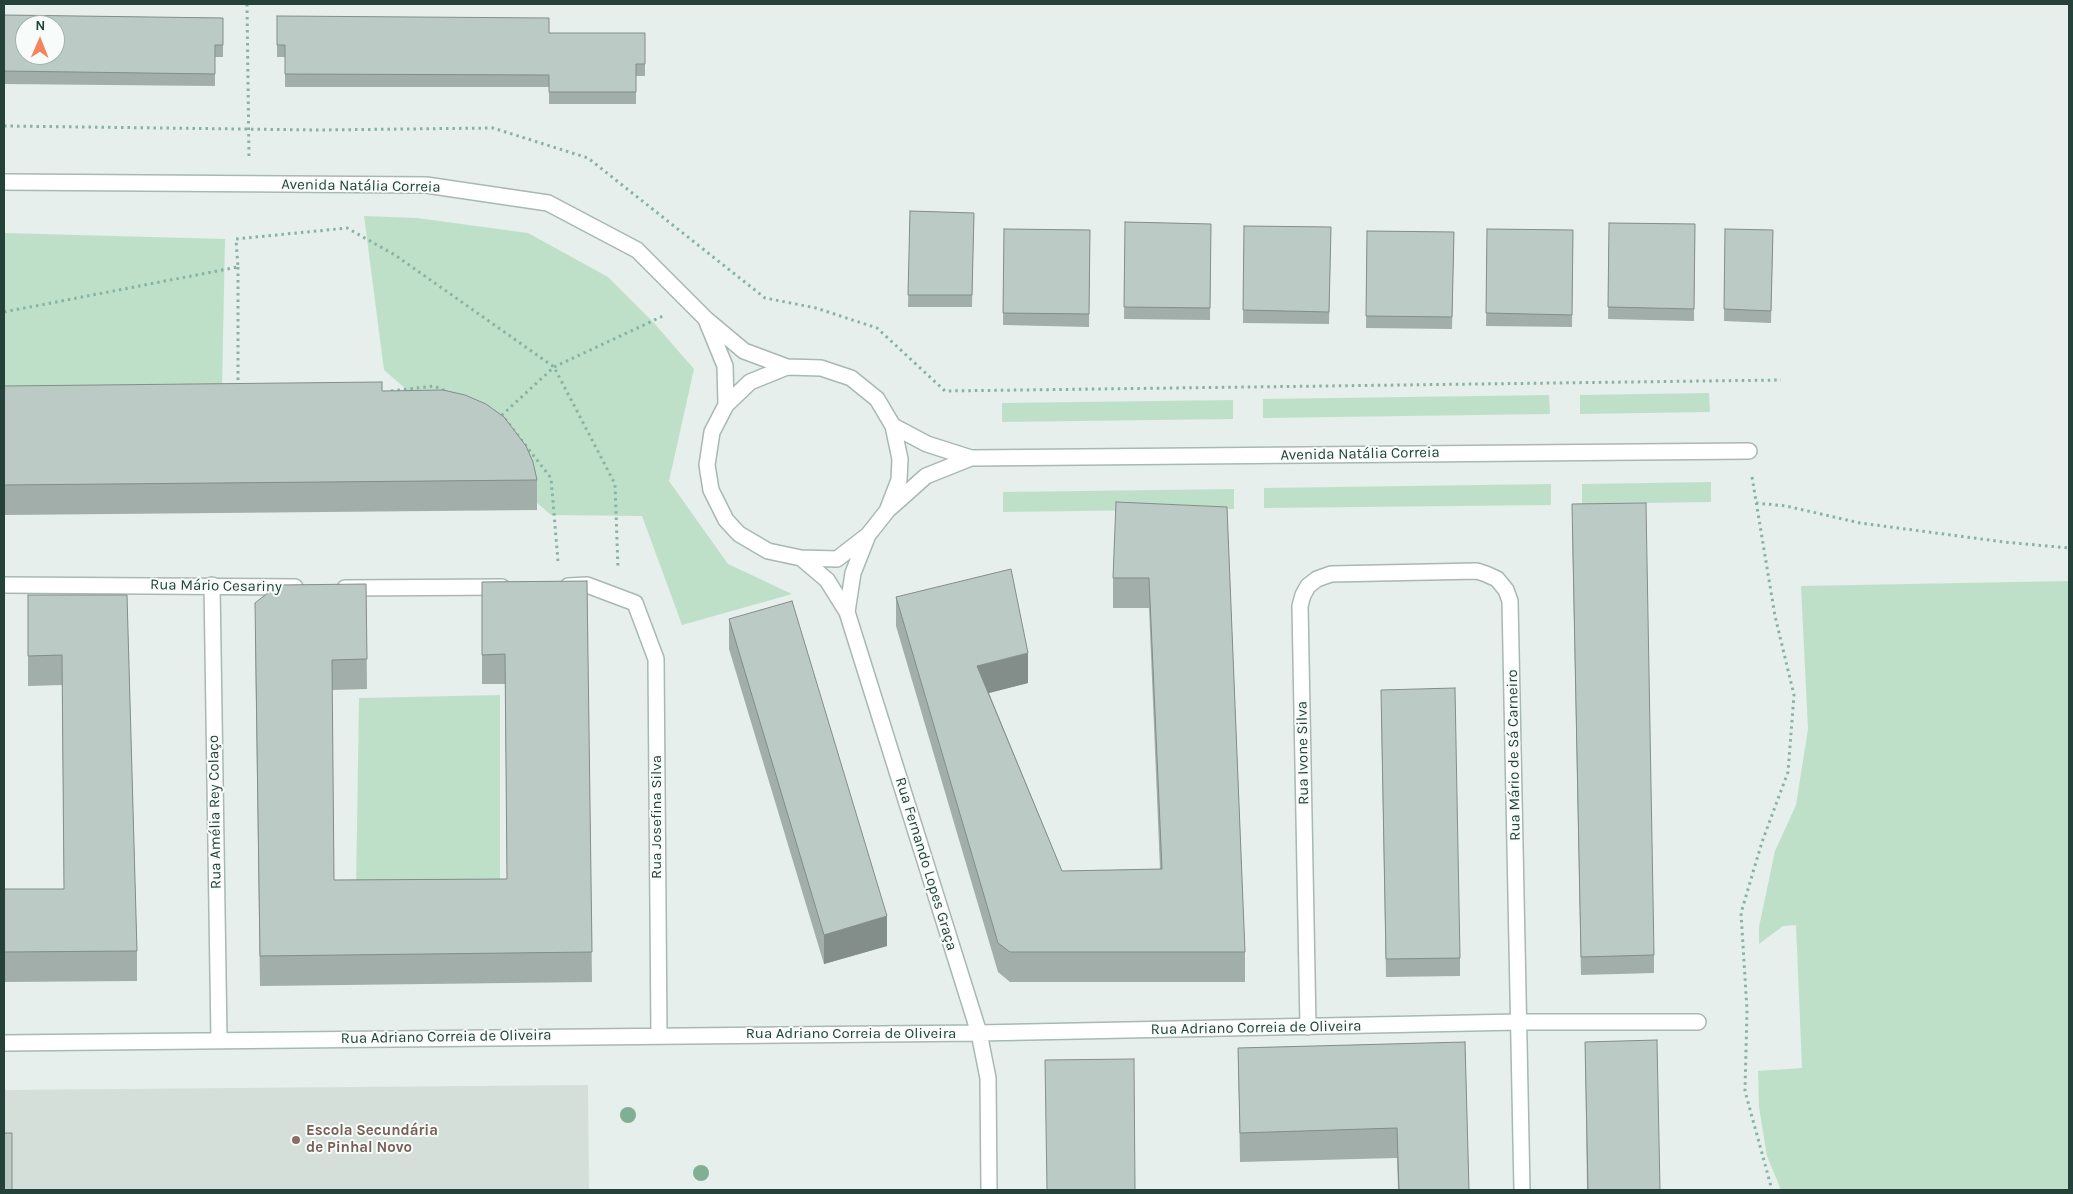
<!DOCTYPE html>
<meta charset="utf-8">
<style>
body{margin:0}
#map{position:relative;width:2073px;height:1194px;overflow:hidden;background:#e6efeb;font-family:Karla,sans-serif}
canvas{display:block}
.frame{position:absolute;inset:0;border:5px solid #24423a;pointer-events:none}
.north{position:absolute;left:15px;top:15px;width:50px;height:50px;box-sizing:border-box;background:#f7fbf9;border:1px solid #a3b1ad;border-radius:50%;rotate:1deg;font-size:14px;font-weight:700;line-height:20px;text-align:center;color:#24423a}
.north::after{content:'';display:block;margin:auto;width:18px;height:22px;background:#f4845f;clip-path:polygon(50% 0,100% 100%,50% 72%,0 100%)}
</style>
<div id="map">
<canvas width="2073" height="1194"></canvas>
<div class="frame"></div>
<div class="north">N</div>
</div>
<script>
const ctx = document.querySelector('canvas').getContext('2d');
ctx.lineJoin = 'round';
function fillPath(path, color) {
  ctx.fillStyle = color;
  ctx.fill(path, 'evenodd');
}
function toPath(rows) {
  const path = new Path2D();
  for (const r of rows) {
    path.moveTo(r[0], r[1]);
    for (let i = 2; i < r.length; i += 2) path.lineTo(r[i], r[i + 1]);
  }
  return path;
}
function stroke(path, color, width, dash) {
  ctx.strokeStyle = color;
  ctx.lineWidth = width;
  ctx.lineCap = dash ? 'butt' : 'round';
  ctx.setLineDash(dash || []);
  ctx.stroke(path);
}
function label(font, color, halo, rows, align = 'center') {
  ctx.font = font + ' Karla,sans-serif';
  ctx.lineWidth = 4;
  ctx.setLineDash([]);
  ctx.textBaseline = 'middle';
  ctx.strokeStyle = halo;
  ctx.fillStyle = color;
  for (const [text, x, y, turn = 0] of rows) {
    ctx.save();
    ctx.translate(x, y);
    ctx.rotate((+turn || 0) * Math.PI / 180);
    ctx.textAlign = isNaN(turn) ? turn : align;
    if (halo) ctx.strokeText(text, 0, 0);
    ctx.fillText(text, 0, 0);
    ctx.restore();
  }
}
fillPath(toPath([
 [588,1085,589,1190,4,1190,4,1090]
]), '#d4dfda');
fillPath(toPath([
 [364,216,417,218,528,233,608,277,654,323,694,369,669,481,728,564,792,594,682,625,642,516,551,515,384,370],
 [4,233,225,239,222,389,4,393],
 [1709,393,1710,412,1580,414,1580,395],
 [1549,395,1550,414,1263,418,1263,399],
 [1233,400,1233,419,1002,422,1002,403],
 [1711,482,1711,502,1582,504,1582,484],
 [1551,484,1551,505,1264,508,1264,488],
 [1234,489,1234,509,1003,512,1003,492],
 [2069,581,2069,1190,1781,1190,1767,1156,1759,1107,1758,1071,1802,1068,1796,925,1783,926,1759,944,1759,927,1775,851,1796,805,1808,729,1801,586],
 [500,695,500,898,356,891,359,698]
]), '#bfe0c8');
const minor = toPath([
 [4,182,426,185,548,203,637,250,707,320,744,351,787,367],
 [707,322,725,366,726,405],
 [787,367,821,368,851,378,877,399,893,426,900,459,899,480,887,511,868,535,837,559,801,558,768,551,739,534,726,520,711,490,707,465,712,432,726,405,750,382,787,367],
 [893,426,927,444,971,458,1749,451],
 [889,509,926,476,971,458],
 [801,558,827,580,847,612,979,1033,988,1078,989,1190],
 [4,585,295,587],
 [212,585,219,1040],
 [568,586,587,585,635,603,656,659,659,1035],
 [345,588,502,587],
 [847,612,853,573,868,535],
 [1308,1027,1300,606,1303,595,1308,586,1317,579,1331,574,1477,571,1486,574,1497,579,1506,590,1510,601,1522,1190],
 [4,1043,979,1033,1519,1022,1698,1022]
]);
stroke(minor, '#a8b8b2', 18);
stroke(toPath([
 [247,4,249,158],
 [4,126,319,130,493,128,588,158,765,298,816,308,877,328,945,391,1781,380],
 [238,267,238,387],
 [4,312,238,267,236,239,347,228,395,255,554,367,615,484,618,569],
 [391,391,434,386,448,392],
 [1752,477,1775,616,1794,695,1788,772,1762,842,1741,913,1747,1010,1745,1091,1772,1190],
 [1756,503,1786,506,1860,523,2004,542,2069,548],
 [558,561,551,478,502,415,554,367,665,315]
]), '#86b3a5', 3, [2.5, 4]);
stroke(minor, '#fff', 15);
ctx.fillStyle = '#80af93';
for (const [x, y] of [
 [628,1115],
 [701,1173]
]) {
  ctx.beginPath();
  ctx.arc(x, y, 8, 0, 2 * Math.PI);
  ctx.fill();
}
fillPath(toPath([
 [4,15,223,18,223,57,215,57,215,86,4,84],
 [277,16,549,33,645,33,645,76,636,76,636,104,549,104,549,87,285,87,285,57,277,57],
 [910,211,974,213,972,307,908,307],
 [1125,222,1211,224,1210,320,1124,319],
 [1609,223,1695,224,1694,321,1608,319],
 [1244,226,1331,227,1329,324,1243,323],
 [1004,229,1090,230,1089,327,1003,325],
 [1487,229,1573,230,1572,327,1486,326],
 [1725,229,1773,230,1771,323,1724,321],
 [1367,231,1454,232,1452,329,1366,328],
 [4,386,382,391,537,480,537,510,4,515],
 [1227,507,1245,952,1245,982,1010,982,998,972,896,626,896,597,1028,683,989,693,1062,871,1160,869,1149,608,1113,608,1113,578],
 [1572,522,1654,955,1654,973,1581,975],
 [587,581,592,982,260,986,255,633,366,584,367,689,332,690,334,880,507,879,505,684,482,684,482,582],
 [28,595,127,595,137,951,137,981,4,982,4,889,64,889,62,685,28,686],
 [729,619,887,946,824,964,729,649],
 [1381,707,1460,958,1460,976,1386,977],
 [1465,1042,1469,1190,1398,1190,1397,1158,1240,1162,1238,1048],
 [1585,1042,1660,1190,1587,1190]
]), '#a1aea9');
fillPath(toPath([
 [1028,653,1028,683,977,696,977,666],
 [887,916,887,946,824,964,824,935]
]), '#838d89');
const building = toPath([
 [4,15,223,18,223,45,215,45,215,74,4,71,4,15],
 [25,25,55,25,55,55,25,55,25,25],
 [277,16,549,18,549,33,645,33,645,64,636,64,636,92,549,92,549,75,285,74,285,45,277,45,277,16],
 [910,211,974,213,972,295,908,295,910,211],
 [1125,222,1211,224,1210,308,1124,307,1125,222],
 [1609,223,1695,224,1694,309,1608,307,1609,223],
 [1244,226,1331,227,1329,312,1243,310,1244,226],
 [1004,229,1090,230,1089,314,1003,313,1004,229],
 [1487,229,1573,230,1572,315,1486,313,1487,229],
 [1725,229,1773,230,1771,311,1724,309,1725,229],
 [1367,231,1454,232,1452,317,1366,316,1367,231],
 [382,382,382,391,443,390,465,395,486,404,504,417,526,446,533,462,537,480,4,485,4,386,382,382],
 [1116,502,1227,507,1245,952,1010,952,998,943,896,597,1011,569,1028,653,977,666,1062,871,1162,869,1149,578,1113,578,1116,502],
 [1646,503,1654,955,1581,957,1572,504,1646,503],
 [587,581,592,952,260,956,255,603,278,585,366,584,367,659,332,660,334,880,507,879,505,654,482,655,482,582,587,581],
 [28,595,127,595,137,951,4,952,4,889,64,889,62,655,28,656,28,595],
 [792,601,887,916,824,935,729,619,792,601],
 [1455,688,1460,958,1386,959,1381,690,1455,688],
 [1657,1040,1660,1190,1588,1190,1585,1042,1657,1040],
 [1465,1042,1469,1190,1399,1190,1397,1128,1240,1133,1238,1048,1465,1042],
 [1134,1059,1135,1190,1047,1190,1045,1060,1134,1059],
 [4,1133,12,1133,12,1190,4,1190,4,1133]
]);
fillPath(building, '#bbcac4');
stroke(building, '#838d89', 1);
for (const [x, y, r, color] of [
 [296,1140,5,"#8d6e63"]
]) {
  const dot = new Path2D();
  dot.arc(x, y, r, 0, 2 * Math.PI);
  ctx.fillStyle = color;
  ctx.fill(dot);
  stroke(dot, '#f7fbf9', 2);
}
label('15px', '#24423a', '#f7fbf9', [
 ["Avenida Natália Correia",361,186,1],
 ["Avenida Natália Correia",1360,454,-1],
 ["Rua Mário Cesariny",216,586,1],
 ["Rua Ivone Silva",1303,753,-91],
 ["Rua Mário de Sá Carneiro",1514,755,-91],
 ["Rua Amélia Rey Colaço",215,812,-91],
 ["Rua Josefina Silva",657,817,-90],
 ["Rua Fernando Lopes Graça",926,864,73],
 ["Rua Adriano Correia de Oliveira",1256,1028,-1],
 ["Rua Adriano Correia de Oliveira",851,1034],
 ["Rua Adriano Correia de Oliveira",446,1037,-1]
]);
label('bold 15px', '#785e54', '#f7fbf9', [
 ["Escola Secundária",306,1131],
 ["de Pinhal Novo",306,1148]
], 'left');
</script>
